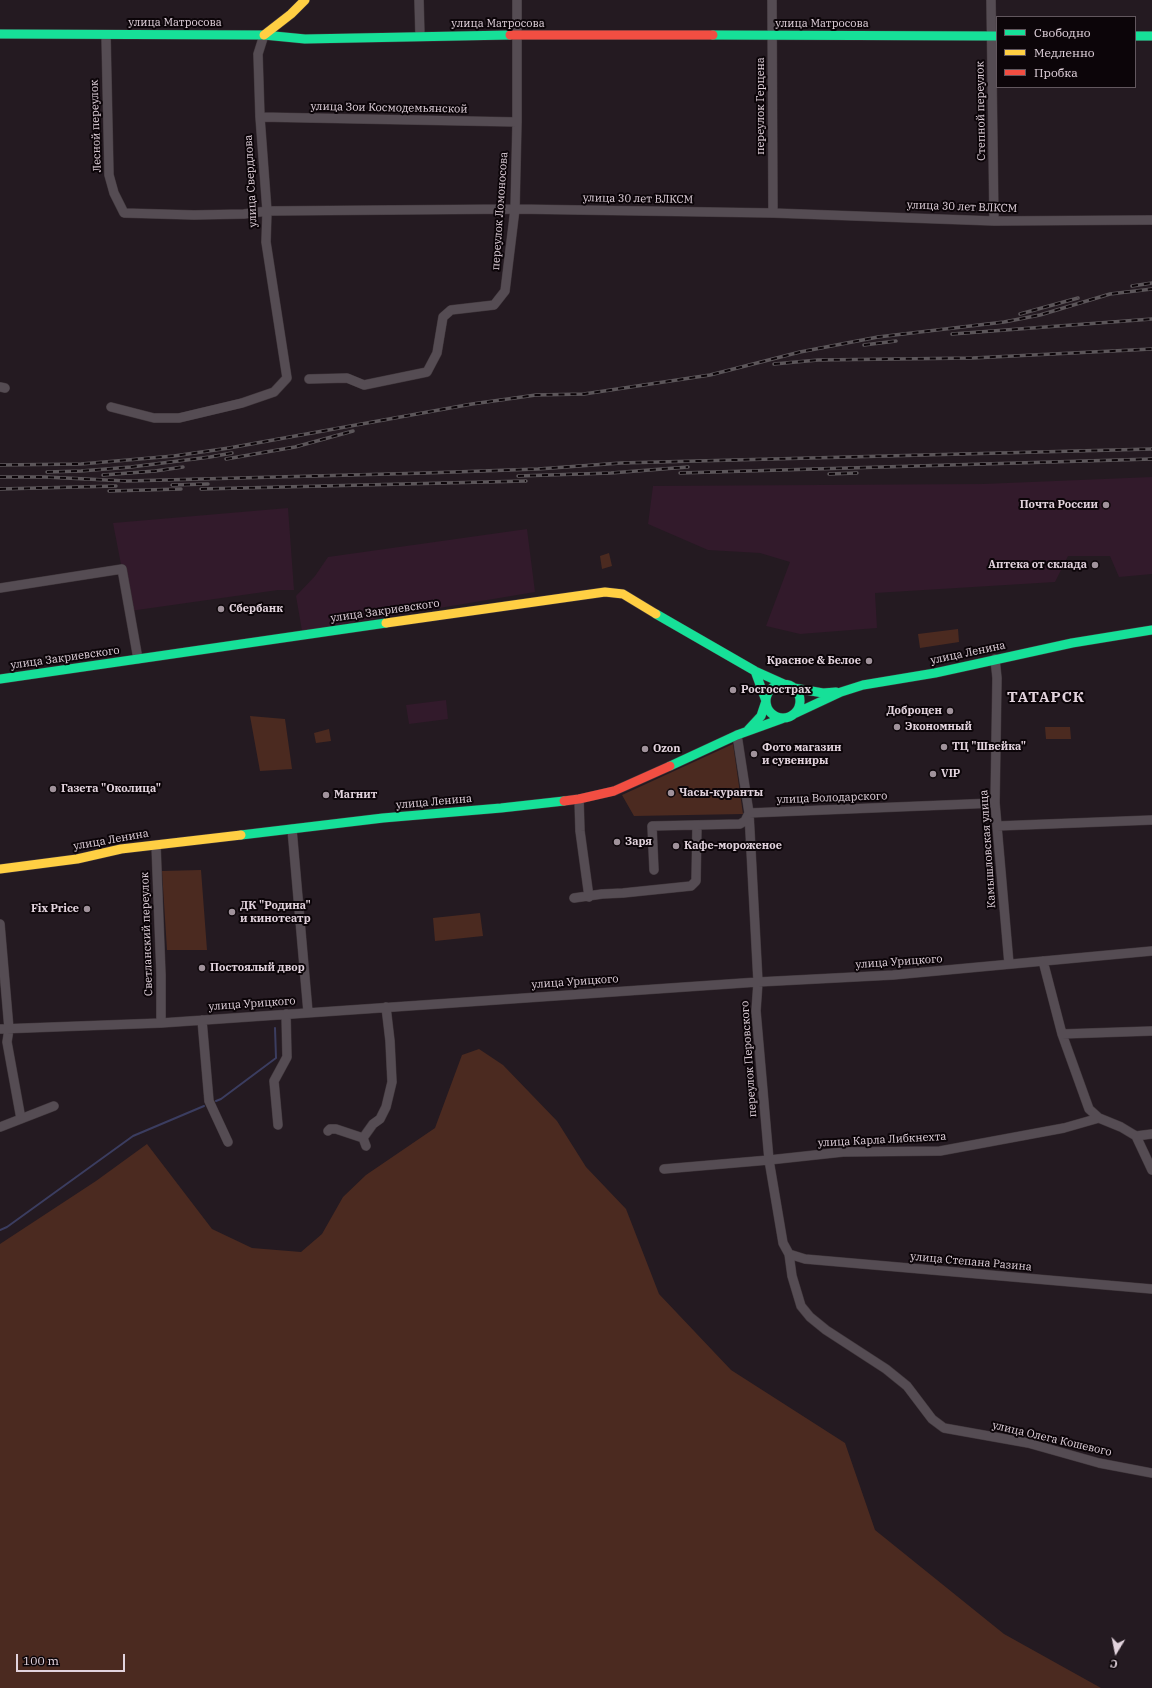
<!DOCTYPE html>
<meta charset="utf-8">
<style>
body{margin:0}
#map{position:relative;width:1152px;height:1688px;overflow:hidden;background:#241a21;font-family:"IBM Plex Serif",serif}
canvas{display:block}
.legend{position:absolute;left:996px;top:16px;width:140px;height:72px;box-sizing:border-box;background:#0c0509;border:1px solid #62575e;margin:0;padding:5px 7px;list-style:none;font-size:12px;color:#e2d3dd}
.legend li{display:flex;align-items:center;gap:8px;height:20px}
.legend b{width:20px;border:1px solid #62575e}
.north{position:absolute;left:1096px;top:1632px;width:40px;height:40px;-webkit-text-stroke:3px #0c0509;paint-order:stroke;rotate:190deg;font-size:11px;font-weight:700;line-height:16px;text-align:center;color:#e2d3dd}
.north::after{content:'';display:block;margin:auto;width:14px;height:18px;background:#e2d3dd;clip-path:polygon(50% 0,100% 100%,50% 72%,0 100%)}
.scale{position:absolute;left:16px;top:1654px;width:109px;height:18px;box-sizing:border-box;border:2px solid #e2d3dd;border-top:0;padding-left:5px;font-size:12px;line-height:14px;white-space:nowrap;color:#e2d3dd;-webkit-text-stroke:3px #0c0509;paint-order:stroke}
</style>
<div id="map">
<canvas width="1152" height="1688"></canvas>
<ul class="legend">
<li><b style="height:5px;background:#16e098"></b>Свободно</li>
<li><b style="height:5px;background:#ffcf43"></b>Медленно</li>
<li><b style="height:5px;background:#f24e42"></b>Пробка</li>
</ul>
<div class="north">С</div>
<div class="scale">100 m</div>
</div>
<script>
const ctx = document.querySelector('canvas').getContext('2d');
ctx.lineJoin = 'round';
function fillPath(path, color) {
  ctx.fillStyle = color;
  ctx.fill(path, 'evenodd');
}
function toPath(rows) {
  const path = new Path2D();
  for (const r of rows) {
    if (r.length === 3) {
      path.moveTo(r[0] + r[2], r[1]);
      path.arc(r[0], r[1], r[2], 0, 2 * Math.PI);
      continue;
    }
    path.moveTo(r[0], r[1]);
    for (let i = 2; i < r.length; i += 2) path.lineTo(r[i], r[i + 1]);
  }
  return path;
}
function stroke(path, color, width, dash) {
  ctx.strokeStyle = color;
  ctx.lineWidth = width;
  ctx.lineCap = dash ? 'butt' : 'round';
  ctx.setLineDash(dash || []);
  ctx.stroke(path);
}
function label(font, color, halo, rows, align = 'center') {
  ctx.font = font + ' "IBM Plex Serif",serif';
  ctx.lineWidth = 4;
  ctx.setLineDash([]);
  ctx.textBaseline = 'middle';
  ctx.strokeStyle = halo;
  ctx.fillStyle = color;
  for (const [text, x, y, turn = 0] of rows) {
    ctx.save();
    ctx.translate(x, y);
    ctx.rotate((+turn || 0) * Math.PI / 180);
    ctx.textAlign = isNaN(turn) ? turn : align;
    if (halo) ctx.strokeText(text, 0, 0);
    ctx.fillText(text, 0, 0);
    ctx.restore();
  }
}
fillPath(toPath([
 [1152,477,1152,574,1119,577,1110,556,1068,556,1055,582,875,593,877,628,800,634,766,626,790,562,760,553,708,550,648,524,653,486,983,484],
 [288,508,294,590,278,590,130,611,113,523],
 [527,529,535,592,302,631,296,596,315,576,328,557],
 [446,700,448,719,409,724,406,705]
]), '#321a2b');
fillPath(toPath([
 [609,553,612,566,602,569,600,556],
 [958,629,959,642,920,648,918,634],
 [250,716,285,719,292,769,260,771],
 [1045,727,1070,727,1071,739,1046,739],
 [329,729,331,741,316,743,314,733],
 [733,744,743,814,634,816,622,795],
 [201,870,207,950,167,950,162,871],
 [480,913,483,936,435,941,433,918],
 [479,1049,503,1065,557,1121,586,1167,626,1209,659,1294,731,1370,845,1443,875,1530,1004,1634,1101,1688,0,1688,0,1244,96,1181,147,1144,212,1229,252,1248,301,1252,322,1234,343,1197,366,1175,435,1128,462,1055]
]), '#4b2a20');
stroke(toPath([
 [216,1101,221,1099,276,1058,275,1028],
 [0,1230,7,1227,133,1136,204,1106]
]), '#3b3d60', 2);
const street = toPath([
 [419,0,420,36],
 [772,0,773,213],
 [991,0,994,221],
 [106,35,109,175,114,193,124,213,194,215,244,214,267,211,515,209,773,213,994,221,1152,220],
 [260,117,517,122],
 [309,379,347,378,364,385,427,372,437,353,443,317,451,310,494,305,505,291,515,209,517,122,517,0],
 [0,387,5,388],
 [111,407,154,418,179,418,242,403,274,392,287,378,266,242,267,211,260,117,258,54,264,35],
 [0,588,122,569,138,659],
 [995,659,997,678,995,803,1009,964],
 [737,735,749,813,758,982,756,1011,769,1160,783,1243,789,1254,792,1276,801,1306,810,1317,826,1330,886,1369,907,1386,932,1419,944,1428,1028,1443,1099,1463,1152,1473],
 [579,799,580,831,589,897],
 [997,826,1152,820],
 [292,829,308,1012],
 [156,845,161,975,161,1023],
 [654,870,652,826,740,824,745,821,749,813,995,803],
 [574,898,602,894,623,893,691,886,696,881,697,825],
 [0,924,9,1029,7,1042,21,1119],
 [1043,961,1062,1034,1089,1109,1099,1118,1121,1127,1136,1136,1152,1170],
 [202,1020,209,1101,228,1142],
 [0,1029,161,1023,758,982,893,975,1152,951],
 [1062,1034,1152,1031],
 [278,1125,274,1081,287,1057,286,1014],
 [0,1127,54,1106],
 [328,1131,330,1129,336,1129,363,1138],
 [1136,1136,1152,1134],
 [366,1146,363,1138,373,1124,380,1119,386,1107,392,1082,390,1041,386,1007],
 [664,1169,769,1160,843,1152,940,1151,1064,1128,1099,1118],
 [789,1254,805,1259,1152,1289]
]);
const fast = toPath([
 [0,34,264,35,305,39,510,35],
 [713,35,997,36],
 [1135,36,1152,36],
 [656,614,755,671,784,684],
 [0,679,386,623],
 [783,701,17],
 [794,688,823,693,836,692],
 [794,714,841,692,863,685,935,673,1072,643,1152,630],
 [748,730,761,716,766,701,755,671],
 [670,766,737,735,784,718],
 [241,835,383,818,501,808,564,801]
]);
const slow = toPath([
 [264,35,291,14,305,0],
 [386,623,605,592,623,594,656,614],
 [0,869,77,859,121,849,241,835]
]);
const jam = toPath([
 [510,35,713,35],
 [564,801,579,799,614,791,670,766]
]);
stroke(street, '#40373c', 10);
stroke(fast, '#40373c', 10);
stroke(slow, '#40373c', 10);
stroke(jam, '#40373c', 10);
stroke(street, '#554c53', 9);
stroke(fast, '#16e098', 9);
stroke(slow, '#ffcf43', 9);
stroke(jam, '#f24e42', 9);
const rail = toPath([
 [1132,286,1152,283],
 [1020,314,1078,298],
 [952,334,1152,319],
 [864,345,896,341],
 [774,364,818,360,973,358,1152,349],
 [226,459,295,447,353,431],
 [0,465,81,464,174,456,229,448,472,404,536,395,584,394,710,375,800,352,878,337,1004,322,1040,315,1110,294,1152,289],
 [47,472,81,471,131,467,210,457,232,453],
 [680,473,1152,459],
 [829,474,857,473],
 [103,475,155,471,183,467],
 [518,476,611,473,688,467],
 [0,477,45,477,127,481,426,473,538,469,621,463,1152,449],
 [172,485,208,484],
 [0,489,116,486],
 [201,489,526,481],
 [109,491,181,489]
]);
stroke(rail, '#5c565a', 3.5);
stroke(rail, '#0c0509', 2, [6]);
for (const [x, y, r, color] of [
 [1106,505,4,"#a0929b"],
 [1095,565,4,"#a0929b"],
 [221,609,4,"#a0929b"],
 [869,661,4,"#a0929b"],
 [733,690,4,"#a0929b"],
 [950,711,4,"#a0929b"],
 [897,727,4,"#a0929b"],
 [944,747,4,"#a0929b"],
 [645,749,4,"#a0929b"],
 [754,754,4,"#a0929b"],
 [933,774,4,"#a0929b"],
 [53,789,4,"#a0929b"],
 [671,793,4,"#a0929b"],
 [326,795,4,"#a0929b"],
 [617,842,4,"#a0929b"],
 [676,846,4,"#a0929b"],
 [87,909,4,"#a0929b"],
 [232,912,4,"#a0929b"],
 [202,968,4,"#a0929b"]
]) {
  const dot = new Path2D();
  dot.arc(x, y, r, 0, 2 * Math.PI);
  ctx.fillStyle = color;
  ctx.fill(dot);
  stroke(dot, '#0c0509', 1.5);
}
label('11px', '#e2d3dd', '#0c0509', [
 ["улица Матросова",175,23],
 ["улица Матросова",498,24],
 ["улица Матросова",822,24],
 ["переулок Герцена",761,106,-90],
 ["улица Зои Космодемьянской",389,108,1],
 ["Степной переулок",981,111,-91],
 ["Лесной переулок",96,126,-92],
 ["улица Свердлова",251,181,-93],
 ["улица 30 лет ВЛКСМ",638,199,1],
 ["улица 30 лет ВЛКСМ",962,207,2],
 ["переулок Ломоносова",500,211,-86],
 ["улица Закриевского",385,611,-8],
 ["улица Ленина",968,653,-12],
 ["улица Закриевского",65,658,-8],
 ["улица Володарского",832,798,-2],
 ["улица Ленина",434,802,-5],
 ["улица Ленина",111,840,-10],
 ["Камышловская улица",988,849,-94],
 ["Светланский переулок",147,934,-92],
 ["улица Урицкого",899,962,-4],
 ["улица Урицкого",575,982,-4],
 ["улица Урицкого",252,1004,-4],
 ["переулок Перовского",749,1059,-94],
 ["улица Карла Либкнехта",882,1140,-3],
 ["улица Степана Разина",971,1262,5],
 ["улица Олега Кошевого",1052,1439,13]
]);
label('bold 11px', '#e2d3dd', '#0c0509', [
 ["Почта России",1098,505,"right"],
 ["Аптека от склада",1087,565,"right"],
 ["Сбербанк",229,609],
 ["Красное & Белое",861,661,"right"],
 ["Росгосстрах",741,690],
 ["Доброцен",942,711,"right"],
 ["Экономный",905,727],
 ["ТЦ \"Швейка\"",952,747],
 ["Фото магазин",762,748],
 ["и сувениры",762,761],
 ["Ozon",653,749],
 ["VIP",941,774],
 ["Газета \"Околица\"",61,789],
 ["Часы-куранты",679,793],
 ["Магнит",334,795],
 ["Заря",625,842],
 ["Кафе-мороженое",684,846],
 ["ДК \"Родина\"",240,906],
 ["и кинотеатр",240,919],
 ["Fix Price",79,909,"right"],
 ["Постоялый двор",210,968]
], 'left');
ctx.letterSpacing = '1px';
label('bold 15px', '#e2d3dd', '#0c0509', [
 ["ТАТАРСК",1046,698]
]);
ctx.letterSpacing = '0px';
</script>
